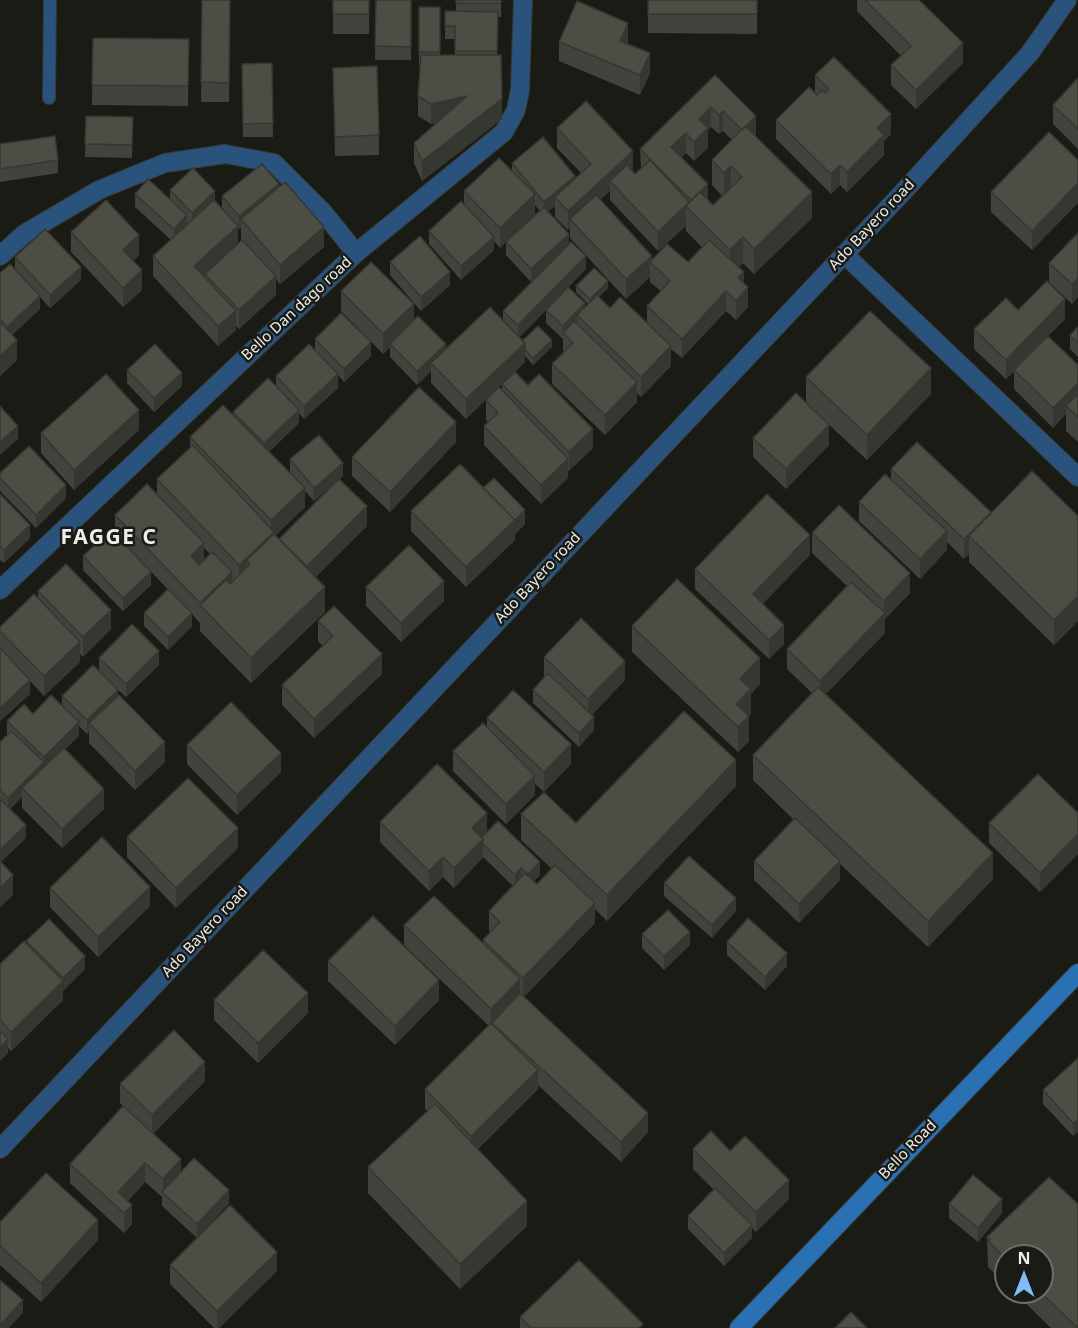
<!DOCTYPE html>
<style>
body{margin:0}
#map{position:relative;width:1078px;height:1328px;overflow:hidden;background:#1a1b15;font-family:"Noto Sans",sans-serif}
canvas{display:block}
.north{position:absolute;left:994px;top:1244px;width:60px;height:60px;box-sizing:border-box;background:#1a1b15;border:2px solid #6e6f6a;border-radius:50%;rotate:0deg;font-size:16px;font-weight:700;line-height:24px;text-align:center;color:#edeee9}
.north::after{content:'';display:block;margin:auto;width:21px;height:27px;background:#81bcfa;clip-path:polygon(50% 0,100% 100%,50% 72%,0 100%)}
</style>
<div id="map">
<canvas width="1078" height="1328"></canvas>
<div class="north">N</div>
</div>
<script>
const ctx = document.querySelector('canvas').getContext('2d');
ctx.lineJoin = 'round';
function toPath(rows) {
  const path = new Path2D();
  for (const r of rows) {
    path.moveTo(r[0], r[1]);
    for (let i = 2; i < r.length; i += 2) path.lineTo(r[i], r[i + 1]);
  }
  return path;
}
function stroke(path, color, width, dash) {
  ctx.strokeStyle = color;
  ctx.lineWidth = width;
  ctx.lineCap = dash ? 'butt' : 'round';
  ctx.setLineDash(dash || []);
  ctx.stroke(path);
}
function fillPath(path, color) {
  ctx.fillStyle = color;
  ctx.fill(path, 'evenodd');
}
function label(font, color, halo, rows, align = 'center') {
  ctx.font = font + ' "Noto Sans",sans-serif';
  ctx.lineWidth = 5;
  ctx.setLineDash([]);
  ctx.textBaseline = 'middle';
  ctx.strokeStyle = halo;
  ctx.fillStyle = color;
  for (const [text, x, y, turn = 0] of rows) {
    ctx.save();
    ctx.translate(x, y);
    ctx.rotate((+turn || 0) * Math.PI / 180);
    ctx.textAlign = isNaN(turn) ? turn : align;
    if (halo) ctx.strokeText(text, 0, 0);
    ctx.fillText(text, 0, 0);
    ctx.restore();
  }
}
const lane = toPath([
 [49,98,50,0]
]);
const street = toPath([
 [844,254,1078,477],
 [0,256,24,234,99,190,165,163,225,154,274,163,323,212,356,253],
 [0,590,356,253,504,132,516,110,520,90,523,0],
 [0,1149,904,191,1030,53,1067,0]
]);
const secondary = toPath([
 [739,1328,1078,973]
]);
stroke(lane, '#383933', 14);
stroke(street, '#383933', 20);
stroke(secondary, '#383933', 20);
stroke(lane, '#29527c', 12);
stroke(street, '#29527c', 18);
stroke(secondary, '#2a71b3', 18);
fillPath(toPath([
 [202,0,230,0,229,102,201,102],
 [333,0,369,0,369,34,333,34],
 [376,0,411,0,411,60,375,60],
 [456,0,501,0,501,17,498,17,497,55,502,119,422,181,414,163,414,143,437,123,431,124,418,116,418,96,420,65,419,65,419,7,440,7,440,55,455,55,455,39,445,39,445,11,456,11],
 [648,0,757,0,757,34,648,33],
 [857,0,919,0,963,63,916,109,891,85,891,65,901,56,857,11],
 [93,38,189,39,188,106,92,105],
 [559,42,628,43,627,44,650,73,640,95,559,61],
 [272,63,273,137,243,137,242,64],
 [333,68,379,135,379,155,335,156],
 [715,75,756,135,755,136,812,218,754,274,743,263,739,267,744,284,748,307,736,320,726,311,682,358,671,349,671,366,641,397,637,393,637,402,605,435,552,384,552,364,563,353,563,338,563,339,546,323,546,310,585,307,588,304,576,292,576,286,608,288,599,297,610,308,647,322,647,306,661,291,650,282,650,277,626,299,570,238,570,228,568,230,555,217,555,206,548,211,586,269,519,337,522,341,552,347,533,365,525,356,525,362,466,419,431,383,431,371,417,385,390,357,390,347,383,354,341,311,341,291,414,320,446,349,503,320,503,311,540,274,531,282,506,255,506,242,540,211,535,205,535,214,500,248,494,241,494,250,461,280,429,244,429,231,464,205,464,191,512,171,512,163,575,179,581,173,557,148,557,128,633,170,635,174,641,169,640,149],
 [711,127,719,134,723,131,732,140,712,160,712,185,722,196,713,205,708,199,681,157,686,153,694,161,708,148,708,130],
 [610,191,610,200,658,251,686,226,686,231,702,247,688,262,652,261,600,200],
 [815,75,891,134,884,141,884,155,847,192,840,185,831,194,776,139,776,120,815,93],
 [1078,78,1078,149,1053,124,1053,105],
 [86,116,133,117,132,158,85,157],
 [0,144,58,160,58,173,0,182],
 [1078,160,1078,203,1032,250,991,212,991,192],
 [279,187,324,247,280,284,276,279,276,295,239,329,236,326,236,330,218,346,153,276,153,256,171,240,135,207,135,194,170,199,170,190,215,201,222,209,222,196],
 [241,228,241,239,245,244,238,243,238,229,239,229],
 [71,232,139,255,133,261,142,290,123,307,71,252],
 [1078,233,1078,297,1072,304,1049,282,1049,263],
 [15,257,81,280,50,308,40,297,40,309,12,335,17,360,0,376,0,273,15,269],
 [390,262,450,285,421,311,390,275],
 [1018,310,1065,319,1048,336,1078,365,1078,442,1066,431,1066,414,1053,428,1014,389,1014,371,1006,379,974,349,974,329],
 [1078,327,1078,357,1070,349,1070,335],
 [315,339,371,356,344,382,338,375,338,388,304,419,299,413,299,423,269,452,290,472,290,459,343,476,339,479,367,526,315,577,325,612,251,683,200,631,200,623,192,614,192,626,168,650,144,626,144,613,178,600,115,534,115,515,157,495,157,479,190,448,190,437,233,415,233,412,276,386,276,376,315,351],
 [332,485,279,539,275,536,305,507,305,491,314,501],
 [204,548,210,554,204,560],
 [127,370,182,386,154,412,127,383],
 [806,377,931,394,867,460,812,409,829,445,786,489,753,457,753,438,806,403],
 [502,384,593,448,568,471,568,478,541,504,484,445,484,426,488,422,486,420,486,400,502,391],
 [139,430,74,490,41,453,41,433],
 [456,442,390,512,352,476,352,457],
 [891,469,991,514,1078,516,1078,621,1054,645,969,562,969,554,964,559,947,542,947,550,920,579,859,521,859,502,891,479],
 [0,473,66,498,36,528,0,491],
 [0,494,30,538,4,563,0,560],
 [411,511,525,524,515,534,515,540,466,587,411,531],
 [812,533,910,593,885,619,885,633,825,695,993,879,928,947,840,864,840,880,799,923,754,880,754,861,794,820,753,780,753,755,812,693,787,669,787,649,847,586,812,553],
 [810,555,762,604,784,644,769,659,695,589,695,569],
 [83,556,151,585,123,611,83,570],
 [366,587,444,601,401,642,366,606],
 [38,591,111,629,83,657,80,654,80,662,44,696,30,681,30,694,0,721,0,627,38,598],
 [318,621,382,674,314,738,282,705,282,685,323,646,318,641],
 [632,626,760,684,751,694,751,714,749,716,749,741,738,752,632,652],
 [544,657,625,680,592,715,594,730,579,747,533,703,533,690,544,678],
 [99,658,159,665,126,697,118,690,118,696,165,762,135,790,89,743,89,731,87,734,79,726,79,736,65,749,104,809,62,848,22,808,22,797,10,809,26,838,1,862,13,895,0,907,0,742,7,735,7,721,62,706,62,696,99,671],
 [487,718,571,764,544,792,535,784,535,795,506,824,453,771,453,751,487,727],
 [187,745,281,772,237,815,187,764],
 [736,786,607,921,595,909,595,923,524,997,648,1132,621,1162,538,1085,538,1089,478,1149,527,1226,460,1289,368,1193,368,1167,428,1111,425,1109,425,1089,489,1026,404,945,404,925,483,943,483,940,491,932,489,931,489,911,513,886,483,857,454,888,443,877,429,891,380,842,380,822,487,832,540,875,534,881,537,884,552,869,521,840,521,814,576,823],
 [1078,813,1078,854,1040,892,989,843,989,823],
 [127,837,238,848,176,908,127,857],
 [664,883,736,911,712,938,664,896],
 [50,888,150,906,98,957,50,907],
 [642,934,690,945,664,970,642,948],
 [26,941,85,969,63,991,63,1000,11,1051,8,1048,8,1053,0,1061,0,964,26,944],
 [727,942,787,966,765,990,727,955],
 [328,961,439,1000,395,1045,328,981],
 [214,1000,308,1013,258,1063,214,1020],
 [1078,1058,1078,1132,1073,1136,1043,1104,1043,1090],
 [205,1081,153,1134,181,1172,229,1203,197,1238,162,1206,162,1197,145,1182,128,1201,132,1224,124,1233,70,1183,70,1164,129,1112,120,1103,120,1084],
 [693,1149,730,1151,789,1199,756,1232,752,1228,752,1238,724,1266,688,1229,688,1216,714,1190,693,1169],
 [1049,1177,1078,1204,1078,1328,1051,1328,1014,1292,1042,1292,1042,1256,1006,1256,1006,1284,988,1267,987,1237],
 [949,1204,1002,1213,978,1242,949,1218],
 [0,1222,98,1240,41,1302,0,1265],
 [170,1265,277,1271,219,1328,214,1328,170,1284],
 [520,1317,643,1328,520,1328]
]), '#41433c');
fillPath(toPath([
 [628,23,628,43,620,60,620,41],
 [963,43,963,63,916,109,916,90],
 [650,53,650,73,640,95,640,75],
 [467,96,467,116,431,124,431,104],
 [502,99,502,119,422,181,422,161],
 [711,107,711,127,708,130,708,148,694,161,694,142,699,119],
 [723,111,723,131,719,134,719,115],
 [891,114,891,134,884,141,884,155,847,192,847,172,877,128],
 [756,116,756,135,742,149,742,130],
 [686,133,686,153,671,167,671,147],
 [633,151,633,170,615,187,610,181,610,191,575,224,570,219,570,228,568,230,568,211],
 [840,165,840,185,831,194,831,174],
 [731,166,731,192,724,198,724,173],
 [575,176,575,190,555,197,555,206,544,215,544,202],
 [1078,183,1078,203,1032,250,1032,231],
 [279,184,279,198,241,219,241,228,239,229,239,216],
 [708,184,708,204,691,200],
 [215,191,215,204,192,226,192,213],
 [812,192,812,218,754,274,754,249],
 [535,194,535,214,500,248,500,228],
 [686,206,686,226,658,251,658,232],
 [187,215,187,228,174,243,174,229],
 [238,226,238,245,205,274,205,276,194,286,194,266],
 [324,227,324,247,280,284,280,265],
 [569,234,569,247,531,282,531,269],
 [139,235,139,255,123,270,123,250],
 [494,237,494,250,461,280,461,266],
 [743,237,743,263,730,275,730,250],
 [586,256,586,269,518,339,518,325],
 [652,256,652,264,650,262,650,277,626,299,626,279],
 [81,267,81,280,50,308,50,295],
 [142,270,142,290,123,307,123,288],
 [450,272,450,285,421,311,421,297],
 [744,272,744,291,738,278],
 [276,276,276,295,239,329,239,310],
 [1078,278,1078,297,1072,304,1072,284],
 [608,281,608,288,590,306,590,299],
 [748,287,748,307,736,320,736,301],
 [726,291,726,311,682,358,682,339],
 [40,296,40,309,7,340,7,327],
 [1065,299,1065,319,1006,379,1006,360],
 [585,303,585,316,577,315,577,324,566,336,563,333,563,339,563,326],
 [414,304,414,324,390,344,390,347,383,354,383,334],
 [236,311,236,330,218,346,218,326],
 [17,340,17,360,0,376,0,356],
 [552,340,552,347,533,365,533,358],
 [371,342,371,356,344,382,344,369],
 [525,343,525,362,466,419,466,399],
 [446,344,446,357,431,363,431,371,417,385,417,371],
 [671,346,671,366,641,397,641,377],
 [931,368,931,394,867,460,867,435],
 [182,373,182,386,154,412,154,398],
 [338,374,338,388,304,419,304,406],
 [637,382,637,402,605,435,605,415],
 [1078,383,1078,402,1066,406,1066,414,1053,428,1053,408],
 [139,410,139,430,74,490,74,470],
 [299,410,299,423,264,456,264,443],
 [456,422,456,442,390,512,390,492],
 [829,425,829,445,786,489,786,469],
 [18,426,18,439,0,455,0,442],
 [593,429,593,448,569,471,569,452],
 [568,459,568,478,541,504,541,485],
 [343,463,343,476,314,501,314,488],
 [66,485,66,498,36,528,36,515],
 [305,488,305,507,274,537,250,564,247,560,247,577,239,584,239,565,271,534,271,520],
 [367,506,367,526,307,586,307,566],
 [525,510,525,524,515,534,515,540,466,587,466,567],
 [991,512,991,531,969,536,969,554,964,559,964,539],
 [30,525,30,538,4,563,4,550],
 [947,531,947,550,920,579,920,559],
 [810,535,810,555,753,614,753,594],
 [204,543,204,563,191,575,191,556],
 [151,572,151,585,123,611,123,598],
 [232,572,232,592,200,605,200,623,200,603],
 [910,573,910,593,885,619,885,633,820,700,820,681,884,614,884,601],
 [444,581,444,601,401,642,401,623],
 [325,587,325,612,251,683,251,658],
 [1078,596,1078,621,1054,645,1054,620],
 [111,610,111,629,83,657,83,637],
 [192,613,192,626,168,650,168,637],
 [784,625,784,644,769,659,769,640],
 [80,642,80,662,44,696,44,676],
 [159,651,159,665,126,697,126,684],
 [382,654,382,674,314,738,314,719],
 [760,658,760,684,751,694,751,714,749,716,749,741,738,752,738,727,736,704,740,679],
 [625,661,625,680,588,719,588,699],
 [30,680,30,694,0,721,0,708],
 [118,690,118,703,89,723,89,731,87,734,87,720],
 [594,717,594,730,579,747,579,733],
 [79,722,79,736,44,770,44,757],
 [165,742,165,762,135,790,135,771],
 [571,744,571,764,544,792,544,772],
 [281,753,281,772,237,815,237,795],
 [736,760,736,786,607,921,607,895],
 [44,762,44,775,22,788,22,797,8,811,8,798],
 [535,776,535,795,506,824,506,804],
 [104,789,104,809,62,848,62,829],
 [487,813,487,832,472,847,472,828],
 [26,825,26,838,0,863,0,850],
 [238,828,238,848,176,908,176,888],
 [1078,834,1078,854,1040,892,1040,873],
 [483,839,483,858,454,888,454,868],
 [993,853,993,879,928,947,928,921],
 [443,857,443,877,429,891,429,871],
 [840,861,840,880,799,923,799,904],
 [540,862,540,875,528,887,528,874],
 [521,868,521,881,515,888,515,875],
 [13,875,13,895,0,907,0,888],
 [150,887,150,906,98,957,98,937],
 [736,898,736,911,712,938,712,925],
 [595,903,595,923,523,998,523,978],
 [690,932,690,945,664,970,664,956],
 [787,953,787,966,765,990,765,977],
 [85,956,85,969,63,991,63,978],
 [520,979,520,999,492,1023,492,1028,491,1029,491,1009],
 [439,980,439,1000,395,1045,395,1026],
 [63,981,63,1000,11,1051,11,1032],
 [308,993,308,1013,258,1063,258,1043],
 [8,1039,8,1053,0,1061,0,1048],
 [205,1062,205,1081,152,1135,152,1115],
 [538,1070,538,1089,471,1155,471,1136],
 [648,1113,648,1132,621,1162,621,1142],
 [1078,1119,1078,1132,1073,1136,1073,1123],
 [181,1159,181,1179,163,1193,163,1179],
 [145,1163,145,1182,120,1210,118,1192],
 [789,1180,789,1199,756,1232,756,1212],
 [229,1190,229,1203,197,1238,197,1224],
 [1002,1199,1002,1213,978,1242,978,1228],
 [527,1201,527,1226,460,1289,460,1264],
 [132,1205,132,1224,124,1233,124,1213],
 [98,1220,98,1240,41,1302,41,1283],
 [752,1225,752,1238,724,1266,724,1253],
 [277,1252,277,1271,219,1328,217,1328,217,1311],
 [23,1300,23,1313,9,1328,0,1328,0,1325]
]), '#353731');
const building = toPath([
 [202,0,230,0,229,83,201,82,202,0],
 [333,0,369,0,369,14,333,14,333,0],
 [376,0,411,0,411,47,375,46,376,0],
 [456,0,501,0,501,3,456,3,456,0],
 [648,0,757,0,757,14,648,14,648,0],
 [865,0,919,0,963,43,916,90,891,65,911,46,865,0],
 [577,1,628,23,620,41,650,53,640,75,559,42,577,1],
 [419,7,440,7,440,52,419,52,419,7],
 [445,11,498,12,497,51,455,51,455,26,445,26,445,11],
 [93,38,189,39,188,86,92,85,93,38],
 [421,55,501,55,502,99,422,161,414,143,467,96,431,104,418,96,421,55],
 [834,57,891,114,877,128,884,135,847,172,840,165,831,174,776,120,809,87,817,95,822,90,825,93,829,89,815,75,834,57],
 [272,63,273,123,243,124,242,64,272,63],
 [377,66,379,135,335,137,333,68,377,66],
 [715,75,756,116,742,130,723,111,719,115,711,107,699,119,708,128,694,142,686,133,671,147,708,184,691,200,640,149,715,75],
 [1078,78,1078,129,1053,105,1078,78],
 [586,101,633,151,568,211,555,197,591,164,557,128,586,101],
 [86,116,133,117,132,145,85,144,86,116],
 [745,126,812,192,754,249,743,237,730,250,686,206,700,192,713,205,742,177,731,166,724,173,712,160,745,126],
 [1049,132,1078,160,1078,183,1032,231,991,192,1049,132],
 [55,136,58,160,0,169,0,144,55,136],
 [543,137,575,176,544,202,512,163,543,137],
 [499,158,535,194,500,228,464,191,499,158],
 [650,160,689,202,658,232,610,181,627,165,635,174,650,160],
 [262,164,279,184,239,216,222,196,262,164],
 [193,168,215,191,192,213,170,190,193,168],
 [148,179,187,215,174,229,135,194,148,179],
 [285,182,324,227,280,265,241,219,285,182],
 [596,195,652,256,626,279,570,219,596,195],
 [106,200,139,235,123,250,142,270,123,288,71,232,106,200],
 [214,200,238,226,194,266,236,311,218,326,153,256,214,200],
 [461,201,494,237,461,266,429,231,461,201],
 [544,207,569,234,531,269,506,242,544,207],
 [45,229,81,267,50,295,15,257,45,229],
 [1078,233,1078,278,1072,284,1049,263,1078,233],
 [420,236,450,272,421,297,390,262,420,236],
 [242,240,276,276,239,310,205,274,242,240],
 [709,240,744,272,738,278,748,287,736,301,726,291,682,339,647,306,670,281,650,262,667,244,688,262,709,240],
 [571,242,586,256,518,325,503,311,571,242],
 [371,262,414,304,383,334,341,291,371,262],
 [10,264,40,296,7,327,0,319,0,273,10,264],
 [594,268,608,281,590,299,576,286,594,268],
 [1047,281,1065,299,1006,360,974,329,1006,298,1018,310,1047,281],
 [568,287,585,303,563,326,546,310,568,287],
 [597,295,610,308,620,297,671,346,641,377,577,315,597,295],
 [490,307,525,343,466,399,431,363,490,307],
 [870,311,931,368,867,435,806,377,870,311],
 [341,313,371,342,344,369,315,339,341,313],
 [418,316,446,344,417,371,390,344,418,316],
 [574,321,637,382,605,415,552,364,573,343,563,333,574,321],
 [0,322,17,340,0,356,0,322],
 [538,326,552,340,533,358,525,350,525,343,522,341,538,326],
 [1078,327,1078,343,1070,335,1078,327],
 [1048,336,1078,365,1078,383,1053,408,1014,370,1048,336],
 [155,344,182,373,154,398,127,370,155,344],
 [309,344,338,374,304,406,276,376,309,344],
 [515,372,528,385,539,374,593,429,569,452,502,384,515,372],
 [106,374,139,410,74,470,41,433,106,374],
 [268,378,299,410,264,443,233,412,268,378],
 [419,387,456,422,390,492,352,457,419,387],
 [499,387,568,459,541,485,484,426,498,413,486,400,499,387],
 [796,393,829,425,786,469,753,438,796,393],
 [1078,394,1078,417,1066,406,1078,394],
 [223,405,305,488,271,520,190,437,223,405],
 [0,406,18,426,0,442,0,406],
 [319,435,343,463,314,488,290,459,319,435],
 [917,442,991,512,964,539,891,469,917,442],
 [193,445,274,532,239,565,157,479,193,445],
 [29,446,66,485,36,515,0,478,0,473,29,446],
 [460,464,515,520,466,567,411,511,460,464],
 [1032,471,1078,516,1078,596,1054,620,969,536,1032,471],
 [885,474,947,531,920,559,859,502,885,474],
 [494,478,525,510,513,522,515,520,483,488,494,478],
 [339,479,367,506,307,566,279,539,339,479],
 [147,484,204,543,191,556,199,565,212,552,232,572,200,603,115,515,147,484],
 [0,494,30,525,4,550,0,546,0,494],
 [767,494,810,535,753,594,784,625,769,640,695,569,767,494],
 [839,505,910,573,884,601,812,533,839,505],
 [111,530,151,572,123,598,83,556,111,530],
 [274,534,325,587,251,658,200,605,226,580,230,584,250,564,247,560,274,534],
 [409,545,444,581,401,623,366,587,409,545],
 [66,564,111,610,83,637,38,591,66,564],
 [677,579,760,658,740,679,751,689,736,704,749,716,738,727,632,626,677,579],
 [851,582,885,613,820,681,787,649,851,582],
 [168,589,192,613,168,637,144,613,168,589],
 [34,594,80,642,44,676,0,631,0,627,34,594],
 [334,606,382,654,314,719,282,685,333,636,318,621,334,606],
 [581,618,625,661,588,699,544,657,581,618],
 [132,624,159,651,126,684,99,658,132,624],
 [0,648,30,680,0,708,0,648],
 [93,665,118,690,87,720,62,696,93,665],
 [548,673,594,717,579,733,533,690,548,673],
 [818,687,993,853,928,921,753,755,818,687],
 [513,690,571,744,544,772,487,718,513,690],
 [51,695,79,722,44,757,7,721,24,704,33,714,51,695],
 [119,695,165,742,135,771,89,723,119,695],
 [231,702,281,753,237,795,187,745,231,702],
 [684,711,736,760,607,895,521,814,544,792,576,823,684,711],
 [483,723,535,776,506,804,453,751,483,723],
 [11,731,44,762,8,798,0,790,0,742,11,731],
 [64,748,104,789,62,829,22,788,64,748],
 [437,764,487,813,472,828,483,839,454,868,443,857,429,871,380,822,437,764],
 [1038,774,1078,813,1078,834,1040,873,989,823,1038,774],
 [188,778,238,828,176,888,127,837,188,778],
 [0,799,26,825,0,850,0,799],
 [795,818,840,861,799,904,754,861,795,818],
 [498,821,540,862,528,874,521,868,515,875,483,844,483,839,482,837,498,821],
 [102,837,150,887,98,937,50,888,102,837],
 [689,856,736,898,712,925,664,883,689,856],
 [0,861,13,875,0,888,0,861],
 [555,865,595,903,523,978,483,940,500,922,489,911,525,873,537,884,555,865],
 [434,896,520,979,491,1009,404,925,434,896],
 [668,910,690,932,664,956,642,934,668,910],
 [373,916,439,980,395,1026,328,961,373,916],
 [748,918,787,953,765,977,727,942,748,918],
 [49,919,85,956,63,978,26,941,49,919],
 [24,941,63,981,11,1032,0,1020,0,964,24,941],
 [263,950,308,993,258,1043,214,1000,263,950],
 [520,993,648,1113,621,1142,492,1023,520,993],
 [491,1023,538,1070,471,1136,425,1089,491,1023],
 [174,1030,205,1062,152,1115,120,1084,174,1030],
 [0,1031,8,1039,0,1048,0,1031],
 [1078,1058,1078,1119,1073,1123,1043,1090,1078,1058],
 [435,1104,527,1201,460,1264,368,1167,435,1104],
 [123,1106,181,1159,163,1179,145,1163,118,1192,132,1205,124,1213,70,1164,123,1106],
 [711,1131,730,1151,745,1136,789,1180,756,1212,693,1149,711,1131],
 [194,1158,229,1190,197,1224,162,1192,194,1158],
 [46,1173,98,1220,41,1283,0,1246,0,1222,46,1173],
 [973,1175,1002,1199,978,1228,949,1204,973,1175],
 [1049,1177,1078,1204,1078,1328,1040,1292,1042,1292,1042,1256,1006,1256,1006,1259,988,1241,990,1240,987,1237,1049,1177],
 [715,1188,752,1225,724,1253,688,1216,715,1188],
 [230,1205,277,1252,217,1311,170,1265,230,1205],
 [579,1260,643,1324,639,1328,531,1328,520,1317,579,1260],
 [0,1280,23,1300,0,1325,0,1280],
 [851,1312,867,1328,835,1328,851,1312]
]);
fillPath(building, '#4c4e46');
stroke(building, '#353731', 1.5);
label('15px', '#edeee9', '#1a1b15', [
 ["Ado Bayero road",872,225,-47],
 ["Bello Dan dago road",297,309,-43],
 ["Ado Bayero road",538,578,-47],
 ["Ado Bayero road",205,932,-47],
 ["Bello Road",908,1150,-46]
]);
ctx.letterSpacing = '1.5px';
label('bold 21px', '#edeee9', '#1a1b15', [
 ["FAGGE C",109,538]
]);
ctx.letterSpacing = '0px';
</script>
